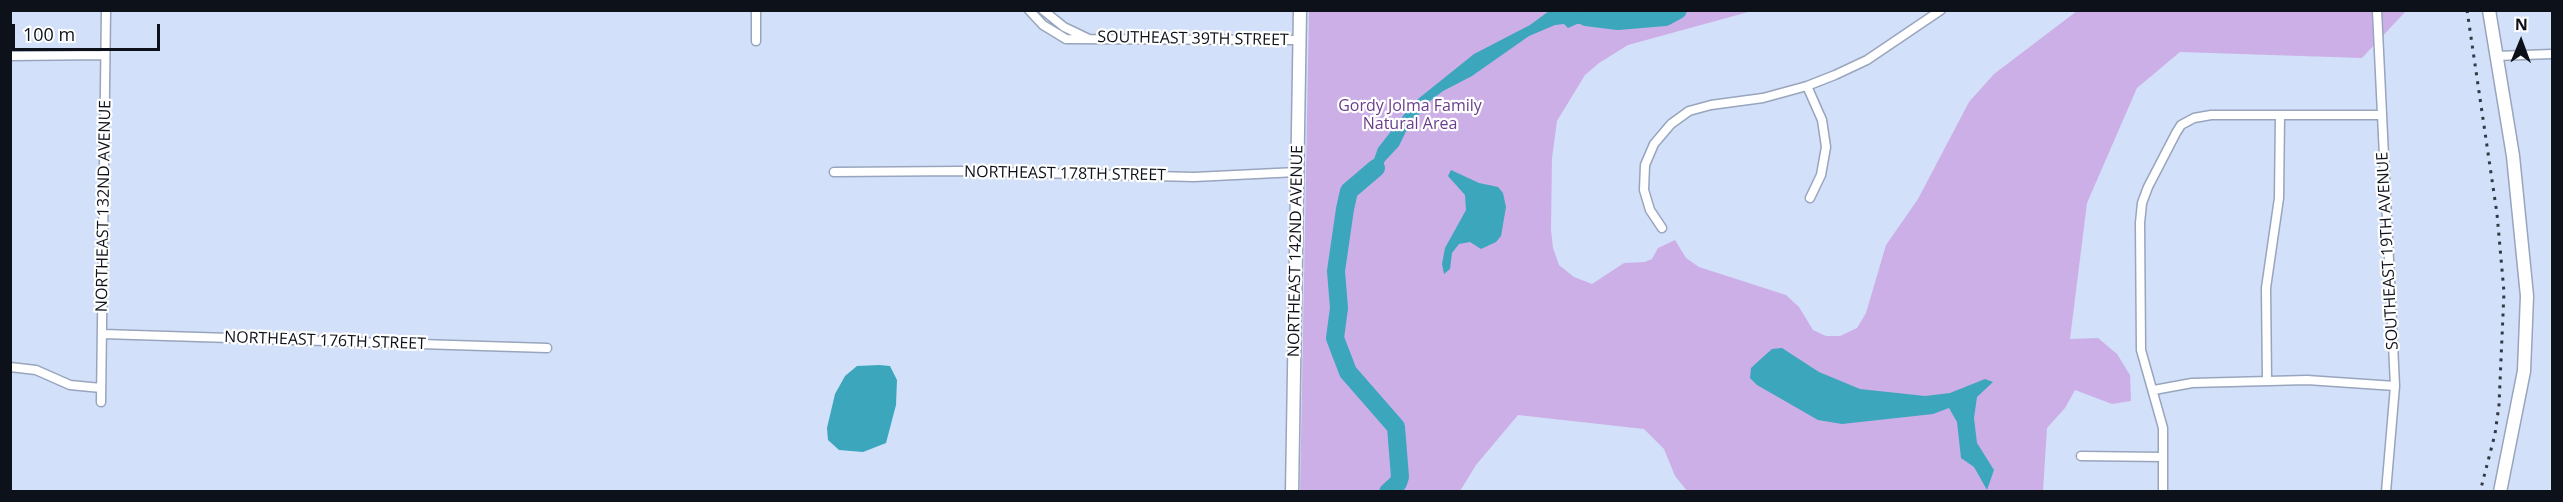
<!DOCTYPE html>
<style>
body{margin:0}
#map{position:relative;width:2563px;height:502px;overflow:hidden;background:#d2e0f9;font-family:"Open Sans",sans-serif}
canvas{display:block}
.frame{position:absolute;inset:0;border:12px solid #0d111a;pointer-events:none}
.north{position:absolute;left:2491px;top:12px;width:60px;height:60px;-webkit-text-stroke:4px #fff;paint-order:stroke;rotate:1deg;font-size:16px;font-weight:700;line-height:24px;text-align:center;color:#0d111a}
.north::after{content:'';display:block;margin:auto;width:21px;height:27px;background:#0d111a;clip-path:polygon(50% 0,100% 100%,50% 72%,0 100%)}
.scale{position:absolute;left:12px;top:24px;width:148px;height:27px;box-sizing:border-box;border:3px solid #0d111a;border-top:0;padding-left:8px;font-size:18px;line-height:21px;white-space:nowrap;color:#0d111a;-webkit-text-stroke:4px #fff;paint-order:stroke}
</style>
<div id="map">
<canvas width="2563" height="502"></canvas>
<div class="frame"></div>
<div class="north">N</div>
<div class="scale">100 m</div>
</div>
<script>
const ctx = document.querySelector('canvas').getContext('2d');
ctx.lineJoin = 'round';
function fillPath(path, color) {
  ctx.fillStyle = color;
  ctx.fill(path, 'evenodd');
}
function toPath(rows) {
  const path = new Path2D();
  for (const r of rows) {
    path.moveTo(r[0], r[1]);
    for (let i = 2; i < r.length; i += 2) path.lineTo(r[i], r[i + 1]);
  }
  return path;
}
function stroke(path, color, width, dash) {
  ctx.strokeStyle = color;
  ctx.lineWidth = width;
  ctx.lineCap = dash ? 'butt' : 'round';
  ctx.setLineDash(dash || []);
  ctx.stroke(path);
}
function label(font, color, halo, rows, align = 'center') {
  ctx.font = font + ' "Open Sans",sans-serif';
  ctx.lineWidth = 4.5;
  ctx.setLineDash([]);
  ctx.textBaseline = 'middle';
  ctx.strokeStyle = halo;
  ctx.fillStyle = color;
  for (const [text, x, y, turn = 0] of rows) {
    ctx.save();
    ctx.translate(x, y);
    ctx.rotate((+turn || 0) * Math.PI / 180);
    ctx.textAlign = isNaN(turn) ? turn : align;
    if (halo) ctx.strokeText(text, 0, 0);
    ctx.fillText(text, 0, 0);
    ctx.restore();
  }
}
fillPath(toPath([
 [1309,11,1752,11,1628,45,1599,63,1585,75,1557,121,1552,158,1551,230,1553,248,1559,265,1574,277,1592,284,1624,263,1645,262,1652,259,1658,248,1675,240,1686,258,1699,267,1786,295,1799,307,1813,330,1826,336,1840,336,1857,328,1866,313,1886,245,1918,199,1969,102,1994,74,2077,11,2406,11,2362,58,2180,52,2137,88,2087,203,2070,339,2098,338,2117,354,2130,375,2131,401,2112,404,2075,390,2065,408,2047,428,2043,491,1687,491,1675,476,1664,449,1644,429,1518,415,1476,465,1460,491,1300,492]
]), '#cdafe8');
fillPath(toPath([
 [1549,11,1609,11,1608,22,1577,24,1568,28,1564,24,1555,25,1529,36,1472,76,1443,91,1430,101,1407,129,1399,146,1385,161,1377,175,1365,188,1354,193,1362,173,1373,162,1378,148,1413,103,1474,54,1530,25],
 [1451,170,1479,183,1498,187,1503,193,1506,207,1501,236,1496,242,1481,249,1470,242,1459,244,1452,253,1450,269,1444,274,1442,264,1445,248,1466,210,1465,195,1448,176],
 [1782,348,1819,372,1860,389,1925,396,1950,393,1985,379,1993,382,1977,397,1974,418,1977,443,1994,470,1987,490,1974,467,1961,458,1957,422,1949,408,1933,414,1842,424,1818,420,1757,385,1750,378,1751,368,1763,357,1772,349],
 [879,365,890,366,897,380,896,405,886,443,863,452,839,450,828,440,827,428,835,394,845,376,857,366]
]), '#3ba6bc');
stroke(toPath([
 [1586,17,1618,21,1665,17,1678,10],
 [1376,168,1349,191,1345,209,1336,271,1339,308,1335,338,1348,372,1396,427,1400,477,1398,483,1388,492]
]), '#3ba6bc', 18);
const street = toPath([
 [1029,10,1043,25,1066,39,1299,40],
 [1043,10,1064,27,1087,38],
 [2377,10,2395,386,2386,492],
 [756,41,756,10],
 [10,56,105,55],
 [2496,56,2552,54],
 [1807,86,1822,120,1826,147,1821,175,1810,198],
 [834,172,960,171,1194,177,1297,172],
 [1662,228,1650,210,1644,190,1645,165,1654,144,1671,124,1689,111,1711,105,1763,98,1807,86,1835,75,1867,60,1941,10],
 [103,334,547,348],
 [10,367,36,370,70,385,101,388],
 [2267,381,2266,288,2279,198,2280,115],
 [2154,390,2192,383,2307,380,2395,386],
 [101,402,106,10],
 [2081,456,2163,457],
 [2163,492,2163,428,2141,350,2140,223,2142,203,2148,187,2176,133,2181,125,2194,118,2211,115,2381,115]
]);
const secondary = toPath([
 [2489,10,2513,156,2527,296,2524,371,2500,492],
 [1292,492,1300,10]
]);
stroke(street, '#98a5bd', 11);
stroke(secondary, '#98a5bd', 15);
stroke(street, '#fff', 8);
stroke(secondary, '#fff', 12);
stroke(toPath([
 [2467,10,2497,214,2504,292,2499,405,2495,434,2480,492]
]), '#323844', 3, [3, 6]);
label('16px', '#0d111a', '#fff', [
 ["SOUTHEAST 39TH STREET",1193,39,1],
 ["NORTHEAST 178TH STREET",1065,174,1],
 ["NORTHEAST 132ND AVENUE",104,206,-89],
 ["NORTHEAST 142ND AVENUE",1296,251,-89],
 ["SOUTHEAST 19TH AVENUE",2388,251,-93],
 ["NORTHEAST 176TH STREET",325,341,2]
]);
label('16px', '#6a3d8b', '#fff', [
 ["Gordy Jolma Family",1410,106],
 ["Natural Area",1410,124]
]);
</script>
